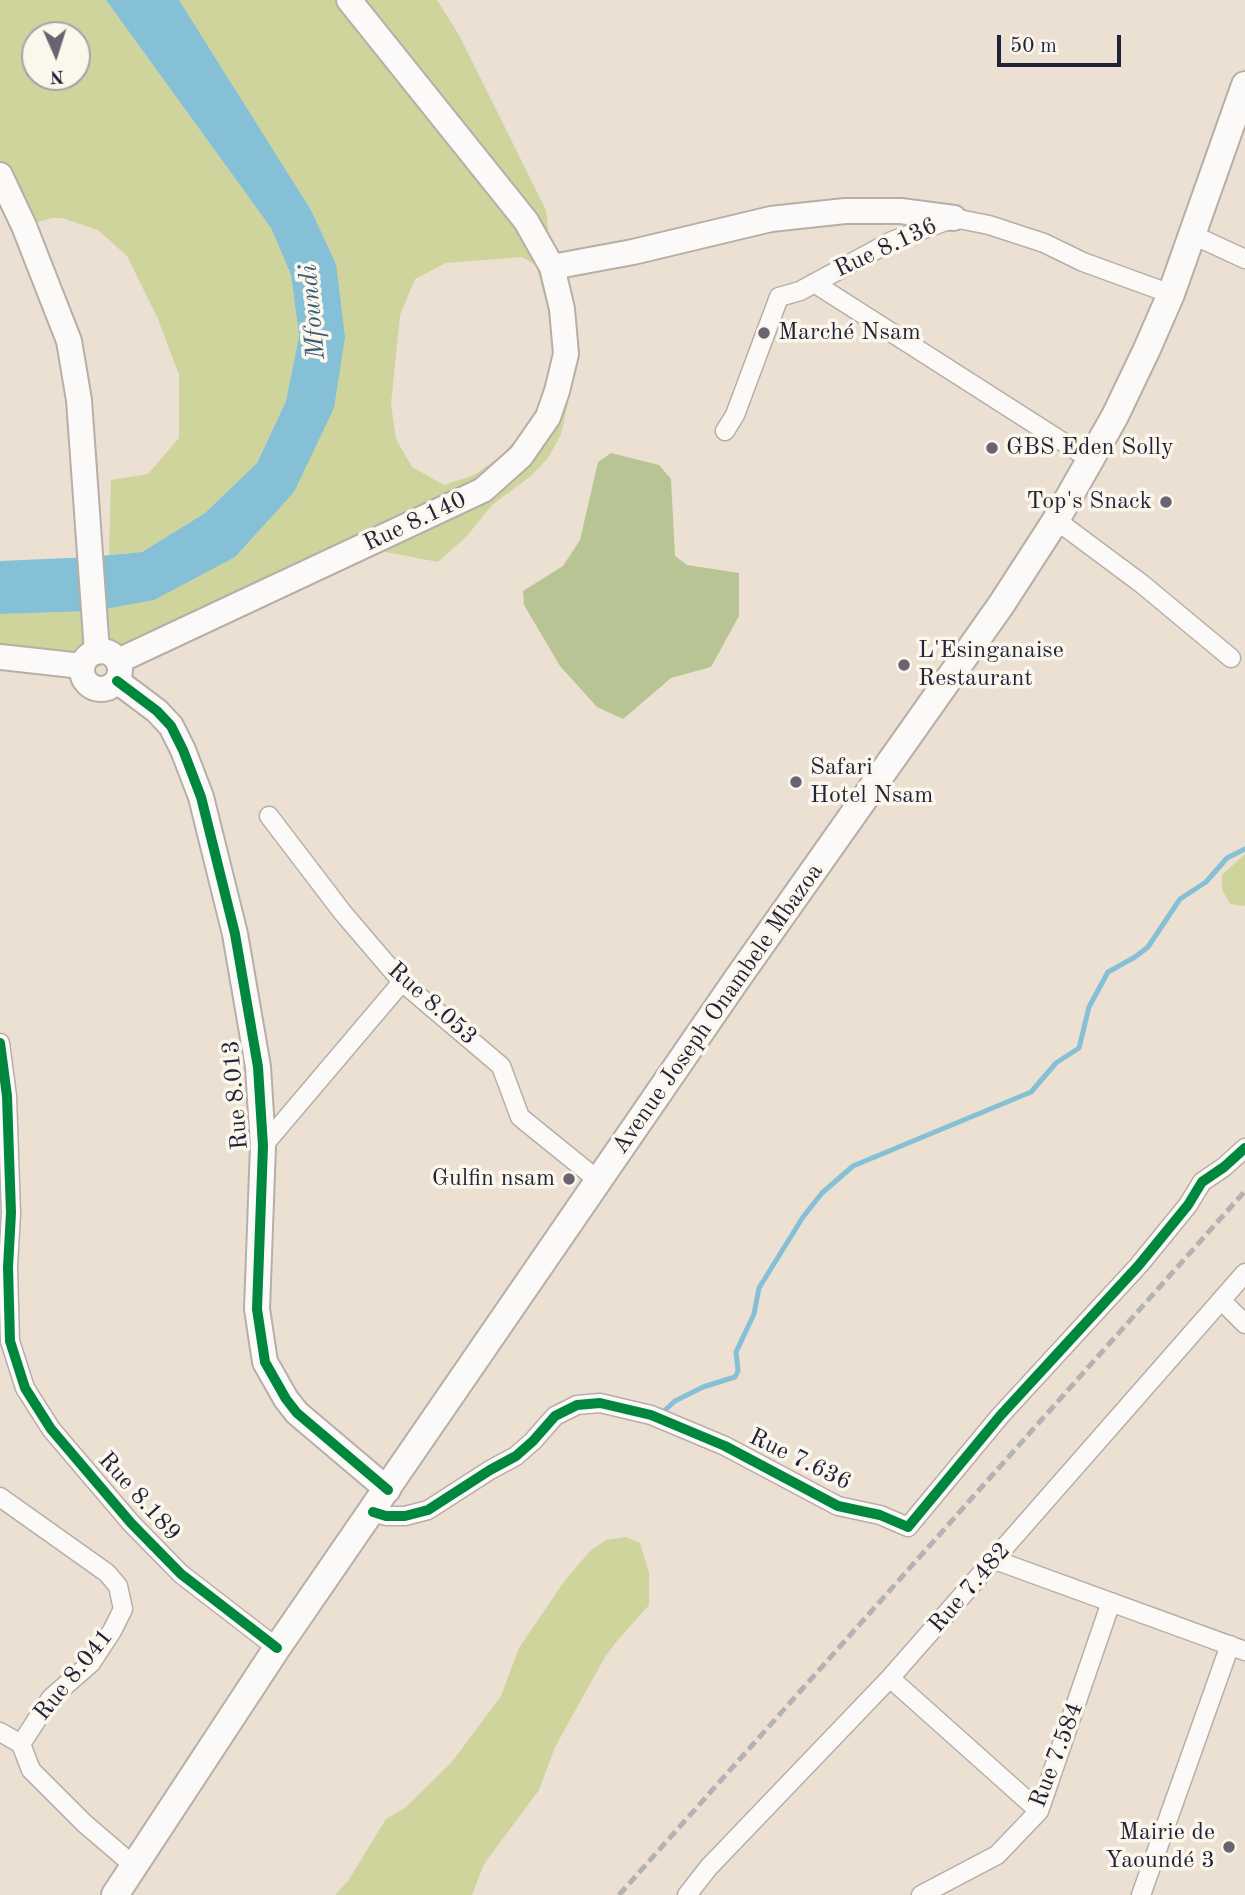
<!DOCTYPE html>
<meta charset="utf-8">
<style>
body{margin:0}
#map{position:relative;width:1245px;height:1895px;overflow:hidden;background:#ece0d2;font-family:"Old Standard TT",serif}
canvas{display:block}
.north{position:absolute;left:21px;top:21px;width:70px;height:70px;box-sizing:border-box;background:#fbf7ec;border:2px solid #a4a2a5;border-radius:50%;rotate:177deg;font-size:19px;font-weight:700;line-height:28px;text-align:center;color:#22223b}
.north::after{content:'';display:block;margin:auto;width:24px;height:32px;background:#696470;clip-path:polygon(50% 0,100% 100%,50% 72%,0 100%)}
.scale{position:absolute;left:997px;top:35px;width:124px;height:32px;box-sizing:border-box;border:4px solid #22223b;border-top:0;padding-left:9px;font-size:21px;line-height:24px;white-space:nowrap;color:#22223b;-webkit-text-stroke:5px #fbf7ec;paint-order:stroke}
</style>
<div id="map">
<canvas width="1245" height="1895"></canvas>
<div class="north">N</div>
<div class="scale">50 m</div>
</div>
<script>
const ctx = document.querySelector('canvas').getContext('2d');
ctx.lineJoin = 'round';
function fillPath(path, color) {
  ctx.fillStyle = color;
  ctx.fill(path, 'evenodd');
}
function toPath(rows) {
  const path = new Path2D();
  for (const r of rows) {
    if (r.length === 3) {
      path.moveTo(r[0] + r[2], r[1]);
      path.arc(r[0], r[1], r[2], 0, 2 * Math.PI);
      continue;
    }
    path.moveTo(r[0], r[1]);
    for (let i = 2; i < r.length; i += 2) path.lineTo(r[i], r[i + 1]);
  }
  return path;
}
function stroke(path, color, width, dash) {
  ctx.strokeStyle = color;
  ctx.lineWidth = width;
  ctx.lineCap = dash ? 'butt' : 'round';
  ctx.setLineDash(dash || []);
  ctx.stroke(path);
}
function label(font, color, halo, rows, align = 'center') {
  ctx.font = font + ' "Old Standard TT",serif';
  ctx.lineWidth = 7;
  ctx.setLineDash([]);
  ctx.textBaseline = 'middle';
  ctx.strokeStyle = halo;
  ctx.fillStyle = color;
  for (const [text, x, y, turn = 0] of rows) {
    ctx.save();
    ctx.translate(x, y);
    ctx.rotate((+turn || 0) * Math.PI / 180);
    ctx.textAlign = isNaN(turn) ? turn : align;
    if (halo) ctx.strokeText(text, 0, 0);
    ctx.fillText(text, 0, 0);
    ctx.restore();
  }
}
fillPath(toPath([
 [0,0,106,0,271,228,291,275,299,336,286,401,257,463,205,513,142,552,109,555,111,480,148,474,179,438,179,375,158,319,127,256,98,230,62,218,52,218,24,226,0,175],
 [35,35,77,35,77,77,35,77],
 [179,0,437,0,459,35,546,210,568,403,561,434,548,458,531,476,492,505,467,536,438,562,360,547,171,636,70,679,0,669,0,614,94,611,235,557,336,264,311,210],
 [522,257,536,265,547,305,553,351,548,387,526,428,501,456,474,475,444,485,412,467,396,439,391,404,400,315,415,279,446,263],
 [1245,854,1245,905,1244,906,1230,904,1222,889,1222,875],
 [626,1537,640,1543,649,1573,649,1605,617,1641,605,1657,555,1747,539,1790,484,1864,472,1895,335,1895,348,1881,386,1819,405,1808,452,1762,501,1696,519,1648,563,1583,590,1551,606,1540]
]), '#ced49b');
fillPath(toPath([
 [611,453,659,465,671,479,675,556,687,565,739,573,739,616,711,667,671,678,623,719,597,707,560,666,524,605,523,591,563,566,580,540,598,462]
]), '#b9c494');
fillPath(toPath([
 [106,0,179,0,311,210,336,264,345,337,334,408,294,492,235,557,154,600,94,611,0,614,0,561,90,557,142,552,205,513,257,463,286,401,299,336,291,275,271,228]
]), '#86c0d6');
stroke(toPath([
 [663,1412,675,1401,703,1387,735,1377,738,1371,736,1352,754,1314,759,1288,803,1217,822,1193,853,1166,1031,1092,1056,1063,1079,1048,1089,1007,1108,972,1135,957,1148,947,1180,899,1206,882,1227,858,1245,849]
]), '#86c0d6', 5);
const street = toPath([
 [1191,234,1245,259],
 [814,283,1091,460],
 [725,431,735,415,779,297,800,291,892,241,954,218,989,225,1044,243,1083,262,1171,294],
 [1056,520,1142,584,1231,658],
 [269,816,343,913,402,982,501,1066,520,1117,599,1181],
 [0,1043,7,1096,11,1213,8,1267,10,1341,25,1388,51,1429,131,1523,181,1574,277,1648],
 [263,1146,402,982],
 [1221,1300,1245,1324],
 [0,1497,107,1573,118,1586,123,1609,112,1631,91,1663,51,1698,21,1744,31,1770,84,1823,133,1865],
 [373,1512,386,1516,405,1516,428,1510,490,1470,516,1456,533,1441,555,1416,577,1405,600,1403,651,1415,725,1446,838,1506,880,1515,908,1527,1000,1416,1139,1265,1188,1205,1202,1182,1224,1167,1245,1148],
 [995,1560,1245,1651],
 [890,1678,1039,1811],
 [0,1732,21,1744],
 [687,1895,709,1867,890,1678,1245,1273],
 [921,1895,997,1855,1039,1811,1111,1602],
 [1141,1895,1230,1645]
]);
const secondary = toPath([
 [0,175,24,226,69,341,79,400,97,652],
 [552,267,633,252,771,219,845,211,901,211,954,218],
 [101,670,19],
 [0,657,82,666],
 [118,661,483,490,521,456,548,417,557,391,566,354,562,309,552,267,526,221,349,0],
 [117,681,157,711,171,726,183,750,201,797,235,934,258,1067,263,1146,257,1309,265,1362,286,1399,297,1413,388,1490]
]);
const primary = toPath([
 [115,1895,277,1648,737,979,1001,605,1056,520,1115,416,1147,349,1171,294,1245,85]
]);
stroke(street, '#b6aea8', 21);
stroke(secondary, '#b6aea8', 28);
stroke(primary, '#b6aea8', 30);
stroke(street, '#fcfaf8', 18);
stroke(secondary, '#fcfaf8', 24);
stroke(primary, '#fcfaf8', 26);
stroke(toPath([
 [619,1895,1245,1191]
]), '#b4b2b3', 5, [10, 5]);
stroke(toPath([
 [117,681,157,711,171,726,183,750,201,797,235,934,258,1067,263,1146,257,1309,265,1362,286,1399,297,1413,388,1490],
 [0,1043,7,1096,11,1213,8,1267,10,1341,25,1388,51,1429,131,1523,181,1574,277,1648],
 [373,1512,386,1516,405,1516,428,1510,490,1470,516,1456,533,1441,555,1416,577,1405,600,1403,651,1415,725,1446,838,1506,880,1515,908,1527,1000,1416,1139,1265,1188,1205,1202,1182,1224,1167,1245,1148]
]), '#00873e', 10);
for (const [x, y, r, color] of [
 [764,333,7,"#696470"],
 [992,448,7,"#696470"],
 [1166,502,7,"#696470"],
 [904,665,7,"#696470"],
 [796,782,7,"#696470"],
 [569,1179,7,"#696470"],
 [1229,1847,7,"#696470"]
]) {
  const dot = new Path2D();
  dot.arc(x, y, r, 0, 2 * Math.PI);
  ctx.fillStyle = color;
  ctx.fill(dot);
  stroke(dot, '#fbf7ec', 2.5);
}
label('24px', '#22223b', '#fbf7ec', [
 ["Rue 8.136",886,248,-25],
 ["Rue 8.140",415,522,-25],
 ["Rue 8.053",432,1004,42],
 ["Avenue Joseph Onambele Mbazoa",718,1009,-55],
 ["Rue 8.013",236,1095,-95],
 ["Rue 7.636",800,1460,26],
 ["Rue 8.189",139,1497,48],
 ["Rue 7.482",970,1588,-49],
 ["Rue 8.041",74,1675,-51],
 ["Rue 7.584",1057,1755,-69]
]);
label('24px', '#22223b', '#fbf7ec', [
 ["Marché Nsam",778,333],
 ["GBS Eden Solly",1006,448],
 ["Top's Snack",1152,502,"right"],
 ["L'Esinganaise",918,651],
 ["Restaurant",918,679],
 ["Safari",810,768],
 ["Hotel Nsam",810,796],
 ["Gulfin nsam",555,1179,"right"],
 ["Mairie de",1215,1833,"right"],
 ["Yaoundé 3",1215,1861,"right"]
], 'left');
label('italic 26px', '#395c7a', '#fbf7ec', [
 ["Mfoundi",313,312,-95]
]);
</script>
